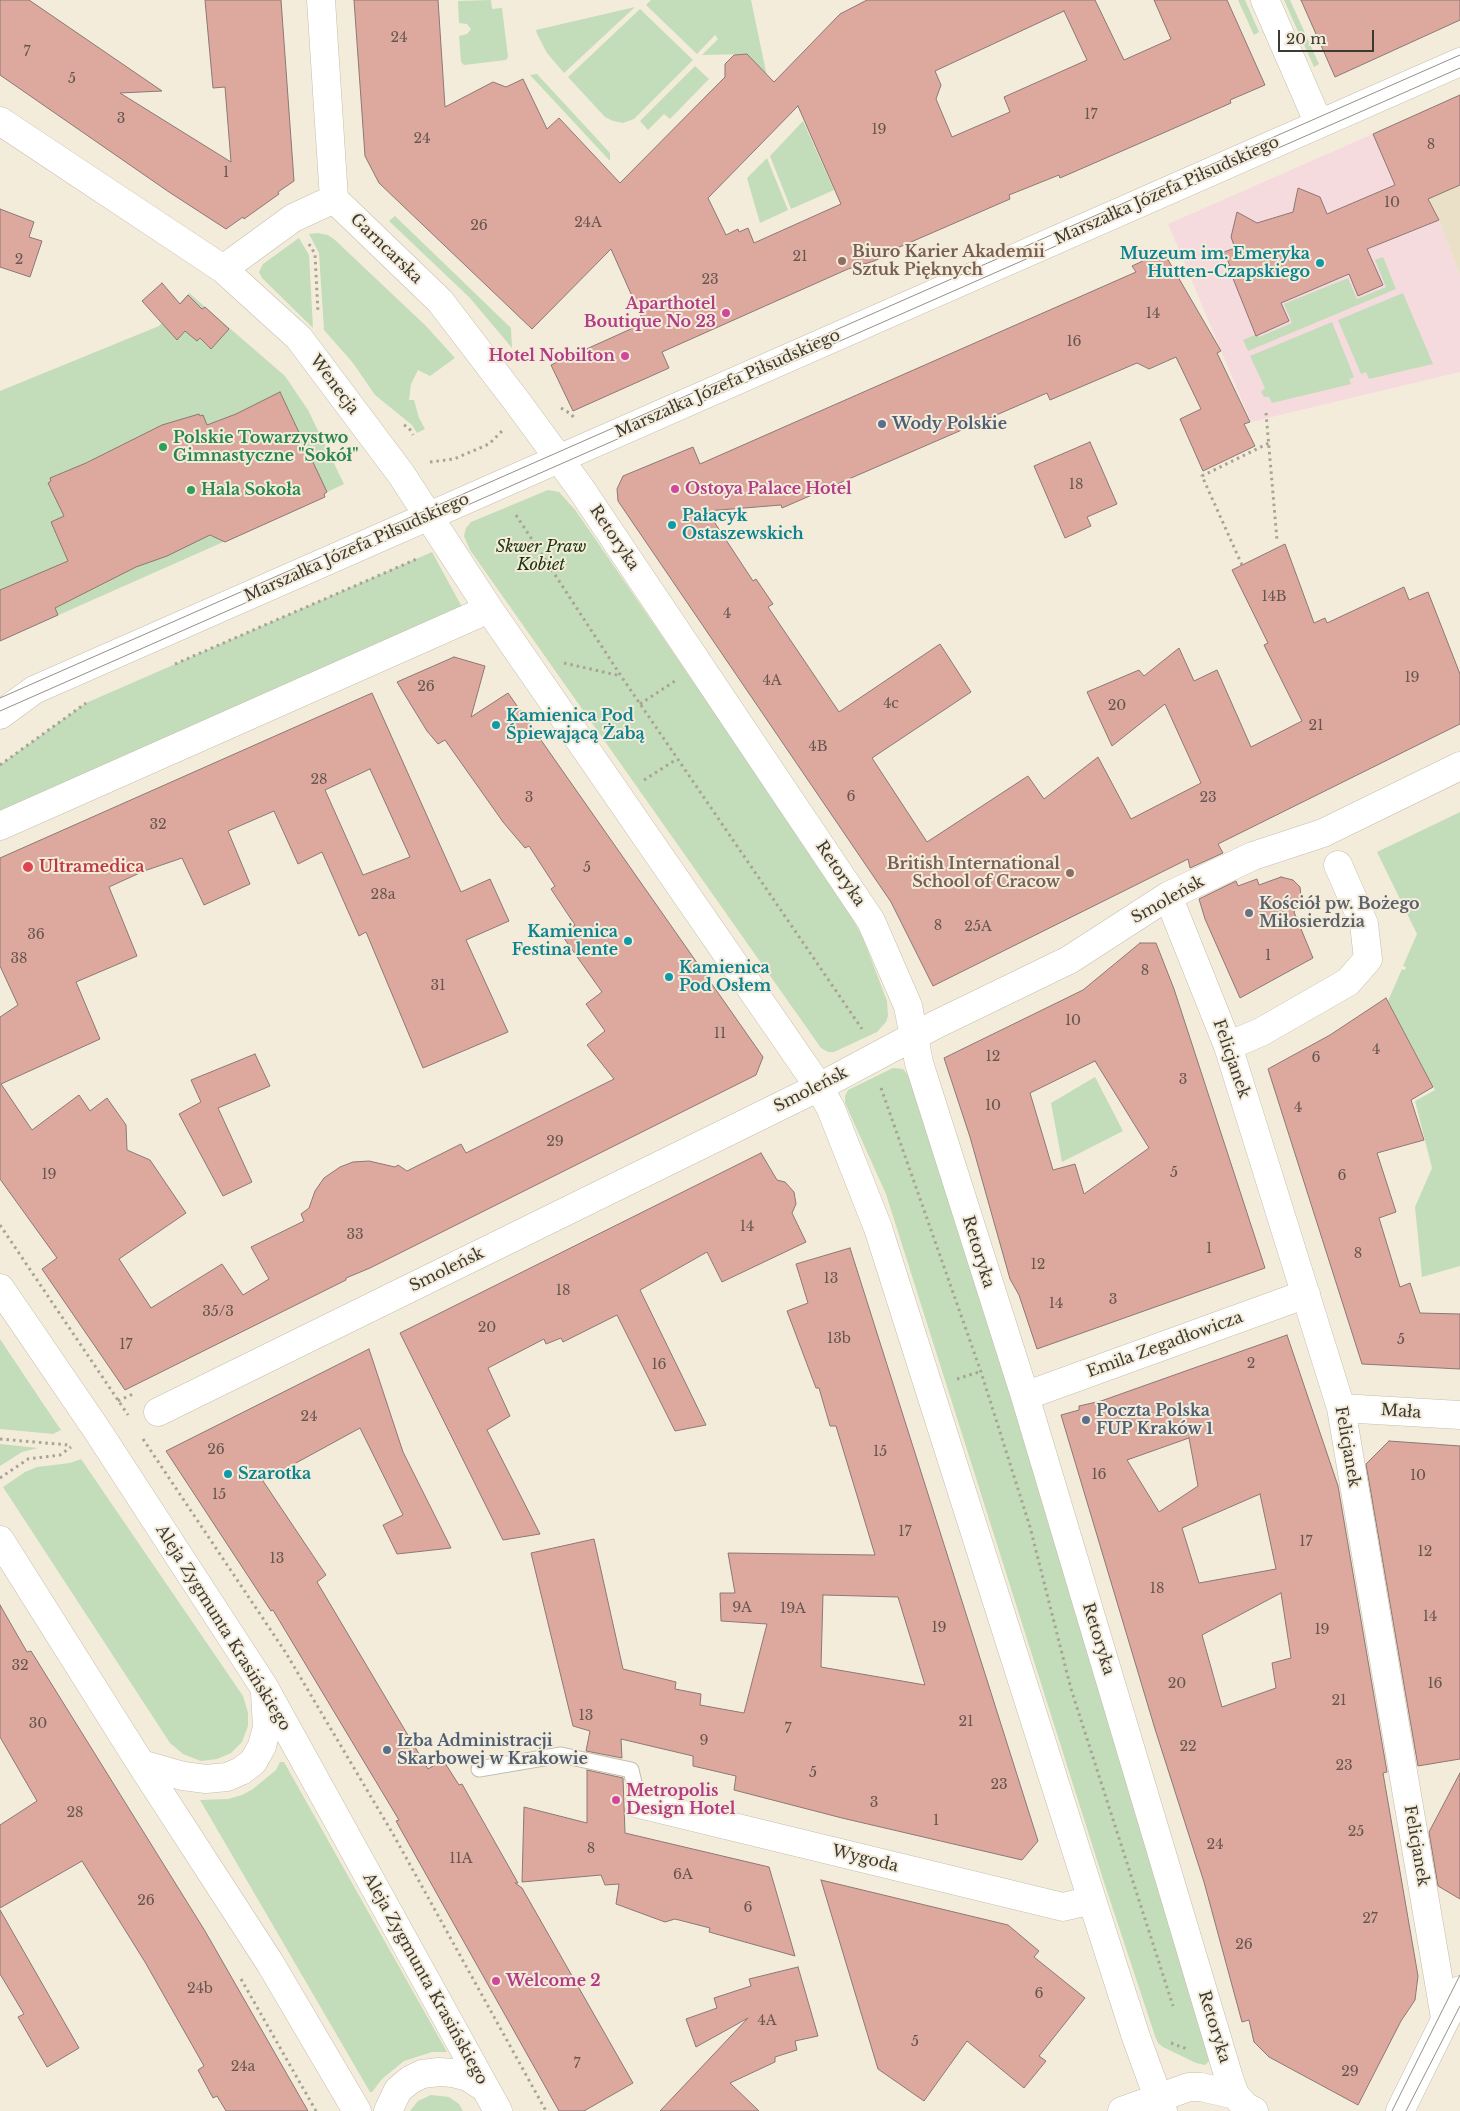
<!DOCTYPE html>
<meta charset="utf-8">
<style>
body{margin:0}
#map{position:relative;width:1460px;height:2111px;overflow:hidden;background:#f4ecda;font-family:"Libre Baskerville",serif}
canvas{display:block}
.scale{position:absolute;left:1278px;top:30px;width:96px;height:22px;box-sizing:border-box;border:2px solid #3d3a33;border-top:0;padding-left:6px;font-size:15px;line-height:18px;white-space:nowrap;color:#3d3a33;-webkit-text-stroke:4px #f4ecda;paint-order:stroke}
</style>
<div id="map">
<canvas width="1460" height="2111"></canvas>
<div class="scale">20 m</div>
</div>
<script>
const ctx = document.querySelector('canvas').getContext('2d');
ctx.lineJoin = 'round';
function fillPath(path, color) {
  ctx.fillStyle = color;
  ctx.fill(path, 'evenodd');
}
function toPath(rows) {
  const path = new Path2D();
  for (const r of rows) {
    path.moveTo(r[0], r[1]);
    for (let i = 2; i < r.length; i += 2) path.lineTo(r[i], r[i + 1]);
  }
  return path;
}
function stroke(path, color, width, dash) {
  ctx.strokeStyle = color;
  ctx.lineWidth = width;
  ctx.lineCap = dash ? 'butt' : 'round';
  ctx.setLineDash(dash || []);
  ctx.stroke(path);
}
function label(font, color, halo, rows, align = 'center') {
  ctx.font = font + ' "Libre Baskerville",serif';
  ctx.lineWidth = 4;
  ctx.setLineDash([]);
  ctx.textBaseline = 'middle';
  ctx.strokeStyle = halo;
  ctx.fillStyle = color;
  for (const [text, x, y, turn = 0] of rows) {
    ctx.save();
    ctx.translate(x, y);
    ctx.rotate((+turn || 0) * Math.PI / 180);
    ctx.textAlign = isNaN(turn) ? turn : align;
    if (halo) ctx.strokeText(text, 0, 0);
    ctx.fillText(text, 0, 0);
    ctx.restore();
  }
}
fillPath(toPath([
 [1393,125,1424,198,1427,197,1438,218,1460,275,1460,372,1251,422,1168,224]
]), '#f6dbde');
fillPath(toPath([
 [1460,95,1460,275,1438,218,1427,198,1424,198,1393,125]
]), '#eae0c7');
fillPath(toPath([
 [491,0,492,9,502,8,508,57,506,60,464,65,461,62,459,36,467,34,471,29,467,24,459,23,458,1],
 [651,0,751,0,769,86,757,76,756,63,747,54,702,55,718,39,715,35,697,54,646,5],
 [1238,0,1245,0,1259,32,1254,35],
 [1284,0,1290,0,1319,64,1314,67],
 [635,7,564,73,547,53,537,34,536,30],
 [640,9,693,60,634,119,623,123,613,121,605,117,568,77],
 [695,66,709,79,670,119,664,114,648,130,640,121],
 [537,74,610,153,610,161,530,75],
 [803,121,834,190,791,209,770,156],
 [767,158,788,210,760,223,747,178],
 [395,216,511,328,512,348,470,298,389,221],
 [318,233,328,235,335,240,426,326,455,358,430,376,418,370,411,384,409,400,414,400,419,418,425,429,417,433,412,425,375,395,353,363,324,330,319,253,309,234],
 [299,238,309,255,313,328,262,278,259,272,263,264],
 [1383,257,1396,289,1248,351,1243,340,1257,334,1259,337,1292,323,1284,304,1348,278,1357,299,1386,287,1375,260],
 [189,293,285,376,308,410,344,484,221,543,0,641,0,391,159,326],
 [1403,293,1433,364,1369,379,1366,372,1361,374,1338,320],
 [1332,322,1354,377,1349,379,1351,384,1272,403,1269,397,1264,397,1261,392,1265,388,1250,356],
 [548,490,559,492,576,511,840,895,863,938,887,1001,888,1016,886,1022,877,1032,834,1052,828,1052,821,1048,470,550,464,536,466,528,471,522],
 [432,552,468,618,0,825,0,765,86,703],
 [1460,812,1460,1266,1422,1277,1415,1207,1432,1168,1415,1101,1435,1090,1388,1001,1402,969,1405,970,1406,967,1403,966,1417,934,1377,852],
 [893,1068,903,1069,909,1076,1144,1818,1211,2059,1205,2065,1196,2063,1163,2047,1158,2043,1155,2036,1103,1879,886,1194,845,1103,845,1096,848,1090],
 [1095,1077,1123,1131,1062,1162,1051,1103],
 [0,1339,44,1405,61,1430,53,1434,0,1429],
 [0,1444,38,1448,22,1452,0,1466],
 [81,1459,243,1696,248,1713,248,1726,242,1742,231,1753,217,1759,201,1761,183,1754,170,1743,3,1487,25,1472,37,1467,70,1463],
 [280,1762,284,1762,447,2052,432,2052,404,2061,382,2079,372,2092,370,2092,200,1800,228,1799,242,1795,253,1789,276,1770],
 [431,2095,449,2097,459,2104,463,2111,410,2111,418,2101]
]), '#c3dcba');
const building = toPath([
 [0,0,29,0,162,91,120,93,231,162,225,87,213,88,205,0,281,0,294,181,278,192,279,194,244,219,243,217,226,229,169,192,0,75,0,0],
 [354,0,438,0,445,107,493,82,506,87,523,79,547,129,559,118,620,183,725,77,725,64,734,55,747,54,774,82,840,14,867,0,1095,0,1124,60,1171,39,1154,0,1227,0,1265,85,1230,100,1231,103,1161,134,1060,178,1059,175,1009,195,1010,199,888,252,889,254,874,261,848,269,662,352,669,368,573,411,551,365,644,323,611,249,532,329,379,183,365,156,354,0],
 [1064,11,1087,60,1004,97,1010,112,952,137,936,99,941,85,935,71,1064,11],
 [798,106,841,204,754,243,748,228,739,232,738,229,726,235,708,198,798,106],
 [1301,0,1460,0,1460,20,1335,77,1301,0],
 [1460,95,1460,185,1428,199,1439,220,1367,249,1383,285,1358,296,1349,274,1281,303,1289,321,1256,336,1228,266,1230,266,1224,252,1235,248,1231,237,1237,212,1257,223,1293,212,1298,188,1320,197,1327,214,1395,185,1373,134,1460,95],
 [0,209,34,222,29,237,42,241,30,277,0,267,0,209],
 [1160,253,1163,260,1167,258,1221,351,1217,353,1250,422,1244,424,1255,446,1203,471,1180,419,1201,409,1176,357,1149,369,1137,363,1050,400,1047,393,782,508,781,505,707,511,753,581,756,579,773,604,768,607,839,712,940,644,971,692,872,758,927,842,1028,776,1044,799,1098,757,1131,819,1201,783,1165,704,1112,746,1087,692,1139,670,1144,676,1179,648,1194,681,1217,670,1251,747,1302,721,1264,645,1268,643,1232,570,1285,544,1314,623,1325,618,1327,623,1404,587,1409,600,1428,592,1460,674,1460,724,1218,844,1223,853,1190,868,1188,859,933,986,891,902,618,501,617,489,623,476,693,447,700,464,1136,272,1132,266,1160,253],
 [162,283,180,304,188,295,202,309,205,307,229,329,211,349,200,338,197,341,185,331,177,340,142,301,162,283],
 [280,392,327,492,324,494,325,497,225,542,210,535,167,556,136,567,55,608,58,615,0,641,0,590,68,561,51,522,64,516,48,483,51,481,50,478,86,463,162,425,199,414,200,416,203,415,207,425,236,414,280,392],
 [1090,442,1117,504,1087,517,1091,526,1065,538,1034,466,1090,442],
 [454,657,485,666,471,717,508,693,763,1057,756,1075,370,1268,346,1278,346,1280,125,1390,42,1269,57,1258,0,1179,0,1017,18,1005,0,966,0,858,372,693,461,892,490,879,509,921,466,940,508,1032,423,1068,366,932,359,936,322,852,298,864,274,811,228,831,250,884,204,905,182,858,144,871,109,887,137,956,76,982,100,1039,1,1084,32,1130,79,1095,90,1111,107,1098,126,1125,127,1150,150,1160,186,1213,119,1259,151,1308,222,1264,243,1295,269,1279,251,1247,304,1221,301,1214,309,1208,315,1191,324,1178,340,1167,353,1162,369,1161,395,1167,398,1165,407,1171,461,1144,466,1153,614,1079,587,1045,605,1031,586,1004,602,992,561,934,575,925,551,889,555,886,529,846,525,848,503,822,445,740,438,744,427,731,397,682,454,657],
 [370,769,410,857,363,875,325,790,370,769],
 [1281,877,1293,880,1300,887,1301,897,1294,912,1313,958,1240,998,1205,919,1199,899,1236,881,1238,886,1257,879,1259,885,1281,877],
 [1140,943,1156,943,1174,989,1265,1268,1037,1349,1019,1295,1010,1279,970,1137,944,1058,1083,990,1140,943],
 [1095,1061,1149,1148,1084,1194,1075,1164,1053,1170,1030,1093,1095,1061],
 [1386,998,1433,1087,1411,1100,1424,1140,1377,1153,1396,1212,1379,1218,1400,1287,1410,1283,1420,1313,1460,1314,1460,1369,1362,1364,1268,1069,1330,1035,1386,998],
 [255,1054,270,1086,218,1108,252,1182,223,1196,179,1114,201,1102,191,1080,255,1054],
 [761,1153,777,1180,785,1182,794,1192,796,1204,792,1213,806,1242,722,1282,707,1252,640,1290,706,1425,675,1431,617,1315,563,1342,561,1338,546,1344,544,1339,488,1368,510,1416,487,1430,540,1534,503,1540,400,1333,761,1153],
 [850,1248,1038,1841,1022,1860,842,1818,734,1790,736,1776,693,1766,693,1756,621,1739,622,1758,586,1751,590,1731,573,1726,531,1553,594,1539,623,1669,676,1682,675,1689,701,1694,700,1705,744,1713,767,1624,721,1621,720,1593,735,1593,728,1553,875,1555,836,1426,830,1426,819,1388,816,1388,787,1311,808,1303,796,1264,850,1248],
 [823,1595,898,1597,925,1685,821,1667,823,1595],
 [1287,1335,1338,1486,1387,1772,1383,1773,1418,1976,1415,2000,1401,2021,1358,2105,1269,2057,1254,2042,1249,2020,1242,2022,1204,1882,1155,1729,1061,1415,1079,1410,1079,1406,1101,1401,1287,1335],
 [1189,1438,1198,1486,1159,1512,1127,1460,1189,1438],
 [1260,1494,1276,1569,1199,1583,1182,1528,1260,1494],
 [1281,1593,1291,1658,1272,1663,1276,1688,1222,1707,1202,1635,1281,1593],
 [369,1349,403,1452,451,1548,397,1554,383,1525,403,1515,360,1428,263,1481,326,1575,317,1582,428,1769,443,1760,459,1785,462,1784,518,1883,515,1883,522,1888,633,2083,584,2111,559,2111,396,1821,399,1820,273,1610,271,1611,166,1451,369,1349],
 [1389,1441,1460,1446,1460,1759,1418,1766,1366,1464,1389,1441],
 [0,1605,27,1652,31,1651,205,1931,308,2111,226,2111,217,2096,213,2098,198,2070,204,2066,145,1962,82,1861,0,1908,0,1825,37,1801,0,1737,0,1605],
 [587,1770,623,1778,625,1833,769,1867,795,1956,709,1932,710,1928,675,1919,665,1922,616,1904,619,1884,605,1885,601,1875,522,1882,524,1807,587,1823,587,1770],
 [1460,1773,1460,1899,1438,1886,1429,1832,1460,1773],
 [821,1880,1008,1925,1039,1951,1034,1957,1085,1998,1039,2056,1046,2061,1024,2088,967,2041,924,2101,878,2069,821,1880],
 [0,1910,79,2048,47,2067,18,2017,24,2014,0,1974,0,1910],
 [798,1967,818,2036,795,2041,797,2050,775,2057,775,2062,730,2083,759,2111,660,2111,748,2018,696,2047,686,2019,717,2008,714,1998,751,1986,749,1979,798,1967]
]);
fillPath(building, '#dda89e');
stroke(building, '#8c7874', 1);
const service = toPath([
 [479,1769,561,1755,631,1770,639,1804]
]);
const minor = toPath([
 [321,0,334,199,440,301,518,403,581,489,871,921,908,1006,919,1063,1025,1396,1229,2078,1235,2095,1246,2107,1254,2111],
 [1265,0,1319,124],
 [0,121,223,269,299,338,401,474,489,609,819,1087,831,1109,878,1228,1092,1900,1136,2037,1163,2111],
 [223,269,293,218,334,199],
 [0,826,489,609],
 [1168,896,1228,1046,1341,1408,1445,2018],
 [1228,1046,1261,1032,1348,982,1368,959,1364,924,1338,865],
 [1025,1396,1306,1294],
 [1341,1408,1460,1415],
 [158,1412,819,1087,935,1025,1069,960,1168,896,1253,856,1323,833,1460,766],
 [639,1804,1063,1907,1092,1900],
 [1122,2111,1189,2087,1201,2087,1235,2095]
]);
const tertiary = toPath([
 [0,715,34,690,1460,62],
 [1400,2111,1460,1990]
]);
const primary = toPath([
 [0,1288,97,1430,264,1687,498,2111],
 [0,1540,141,1764,270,1963,357,2111],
 [141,1764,183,1776,206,1779,227,1777,241,1771,253,1762,262,1746,267,1727,265,1693],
 [388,2111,398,2090,410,2080,422,2074,439,2072,453,2073,468,2077,485,2088]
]);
stroke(service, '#c5beac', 17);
stroke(minor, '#c5beac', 29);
stroke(tertiary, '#c5beac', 29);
stroke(primary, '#c5beac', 29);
stroke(toPath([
 [309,244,315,254,318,313],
 [561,408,571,414,575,419],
 [1266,413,1277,540],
 [404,425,409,428,413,435],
 [430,462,454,459,489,444,502,431],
 [516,515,621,676,862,1029],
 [1242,565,1202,476,1269,443],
 [564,663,621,676],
 [175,664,419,558],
 [640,704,675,681],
 [0,765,86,703],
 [644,780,677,759],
 [881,1088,981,1372,1030,1527,1071,1689,1173,2006],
 [0,1225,128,1415],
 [957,1379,982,1371],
 [118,1401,133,1394],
 [0,1439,69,1445],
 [143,1439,286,1653,393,1834,546,2111],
 [0,1478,28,1459,60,1455,71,1447],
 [241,1979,316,2111],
 [1171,2043,1187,2049]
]), '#a9a395', 3, [2.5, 4]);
stroke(service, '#fff', 15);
stroke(minor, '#fff', 28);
stroke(tertiary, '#fff', 28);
stroke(primary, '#fff', 28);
stroke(toPath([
 [0,698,1460,55],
 [0,711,1460,68],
 [1392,2111,1460,1975],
 [1406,2111,1460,2006]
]), '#979185', 1);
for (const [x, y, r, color] of [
 [842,261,5,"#8d6e63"],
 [1320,263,5,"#0f9aa8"],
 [726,313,5,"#d1479c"],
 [625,356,5,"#d1479c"],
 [882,424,5,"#5c6f8a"],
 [163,447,5,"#2e9e5b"],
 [675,489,5,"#d1479c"],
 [191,490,5,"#2e9e5b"],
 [672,525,5,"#0f9aa8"],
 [496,725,5,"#0f9aa8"],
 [28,867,6,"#e0444e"],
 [1070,873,5,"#8d6e63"],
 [1249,913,5,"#6b7280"],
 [628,941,5,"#0f9aa8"],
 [669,977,5,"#0f9aa8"],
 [1086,1420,5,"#5c6f8a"],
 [228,1474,5,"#0f9aa8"],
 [387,1750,5,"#5c6f8a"],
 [616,1800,5,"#d1479c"],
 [496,1981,5,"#d1479c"]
]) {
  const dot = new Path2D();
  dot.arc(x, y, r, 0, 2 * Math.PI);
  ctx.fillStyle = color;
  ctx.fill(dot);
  stroke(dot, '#f4ecda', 2);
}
label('14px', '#65564e', null, [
 ["24",399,38],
 ["7",27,52],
 ["5",72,79],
 ["17",1091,115],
 ["3",121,119],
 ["19",879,130],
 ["24",422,139],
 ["8",1431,145],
 ["1",226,173],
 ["10",1392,203],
 ["24A",588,223],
 ["26",479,226],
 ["21",800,257],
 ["2",19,260],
 ["23",710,280],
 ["14",1153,314],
 ["16",1074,342],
 ["18",1076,485],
 ["14B",1274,597],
 ["4",727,614],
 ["19",1412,678],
 ["4A",772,681],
 ["26",426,687],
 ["4c",891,704],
 ["20",1117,706],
 ["21",1316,726],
 ["4B",818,747],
 ["28",319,780],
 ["6",851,797],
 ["3",529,798],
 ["23",1208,798],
 ["32",158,825],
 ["5",587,868],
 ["28a",383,895],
 ["8",938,926],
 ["25A",978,927],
 ["36",36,935],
 ["1",1268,956],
 ["38",19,959],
 ["8",1145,971],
 ["31",438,986],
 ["10",1073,1021],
 ["11",720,1034],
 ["4",1376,1050],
 ["12",993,1057],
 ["6",1316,1058],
 ["3",1183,1080],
 ["10",993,1106],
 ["4",1298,1108],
 ["29",555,1142],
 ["5",1174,1173],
 ["19",49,1175],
 ["6",1342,1176],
 ["14",747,1227],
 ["33",355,1235],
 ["1",1209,1249],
 ["8",1358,1254],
 ["12",1038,1265],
 ["13",831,1279],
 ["18",563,1291],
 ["3",1113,1300],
 ["14",1056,1304],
 ["35/3",218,1312],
 ["20",487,1328],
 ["13b",839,1339],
 ["5",1401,1340],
 ["17",126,1345],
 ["2",1251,1364],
 ["16",659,1365],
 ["24",309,1417],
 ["26",216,1450],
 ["15",880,1452],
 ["16",1099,1475],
 ["10",1418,1476],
 ["15",219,1495],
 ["17",905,1532],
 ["17",1306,1542],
 ["12",1425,1552],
 ["13",277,1559],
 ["18",1157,1589],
 ["9A",742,1608],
 ["19A",793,1609],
 ["14",1430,1617],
 ["19",939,1628],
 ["19",1322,1630],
 ["32",20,1666],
 ["20",1177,1684],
 ["16",1435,1684],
 ["21",1339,1701],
 ["13",586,1716],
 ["21",966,1722],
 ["30",38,1724],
 ["7",788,1729],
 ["9",704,1741],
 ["22",1188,1747],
 ["23",1344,1766],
 ["5",813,1773],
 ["23",999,1785],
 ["3",874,1803],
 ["28",75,1813],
 ["1",936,1821],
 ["25",1356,1832],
 ["24",1215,1845],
 ["8",591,1849],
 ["11A",461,1859],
 ["6A",683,1875],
 ["26",146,1901],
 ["6",748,1908],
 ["27",1370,1919],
 ["26",1244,1945],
 ["24b",200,1989],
 ["6",1039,1994],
 ["4A",767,2021],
 ["5",915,2042],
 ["7",577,2064],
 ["24a",243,2067],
 ["29",1350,2072]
]);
label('16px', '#3d3a33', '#f4ecda', [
 ["Marszałka Józefa Piłsudskiego",1167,191,-24],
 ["Garncarska",386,249,44],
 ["Marszałka Józefa Piłsudskiego",728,384,-24],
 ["Wenecja",334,385,53],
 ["Retoryka",614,538,56],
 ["Marszałka Józefa Piłsudskiego",357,548,-24],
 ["Retoryka",840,874,56],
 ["Smoleńsk",1168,900,-29],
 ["Felicjanek",1231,1059,71],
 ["Smoleńsk",811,1090,-27],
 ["Retoryka",978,1252,73],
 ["Smoleńsk",447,1270,-26],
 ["Emila Zegadłowicza",1165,1345,-20],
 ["Mała",1401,1412,4],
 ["Felicjanek",1347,1447,80],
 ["Aleja Zygmunta Krasińskiego",223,1628,58],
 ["Retoryka",1098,1639,73],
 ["Felicjanek",1416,1846,80],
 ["Wygoda",865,1859,14],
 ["Aleja Zygmunta Krasińskiego",425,1979,61],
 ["Retoryka",1214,2027,73]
]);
label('bold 16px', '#785e54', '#f4ecda', [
 ["Biuro Karier Akademii",852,252],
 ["Sztuk Pięknych",852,270],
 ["British International",1060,864,"right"],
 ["School of Cracow",1060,882,"right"]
], 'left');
label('bold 16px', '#0d838f', '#f4ecda', [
 ["Muzeum im. Emeryka",1310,254,"right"],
 ["Hutten-Czapskiego",1310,272,"right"],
 ["Pałacyk",682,516],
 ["Ostaszewskich",682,534],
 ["Kamienica Pod",506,716],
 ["Śpiewającą Żabą",506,734],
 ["Kamienica",618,932,"right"],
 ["Festina lente",618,950,"right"],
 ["Kamienica",679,968],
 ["Pod Osłem",679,986],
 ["Szarotka",238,1474]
], 'left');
label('bold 16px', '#b23c85', '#f4ecda', [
 ["Aparthotel",716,304,"right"],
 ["Boutique No 23",716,322,"right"],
 ["Hotel Nobilton",615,356,"right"],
 ["Ostoya Palace Hotel",685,489],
 ["Metropolis",626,1791],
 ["Design Hotel",626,1809],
 ["Welcome 2",506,1981]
], 'left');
label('bold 16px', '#4e5e75', '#f4ecda', [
 ["Wody Polskie",892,424],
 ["Poczta Polska",1096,1411],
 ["FUP Kraków 1",1096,1429],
 ["Izba Administracji",397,1741],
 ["Skarbowej w Krakowie",397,1759]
], 'left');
label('bold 16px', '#27864d', '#f4ecda', [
 ["Polskie Towarzystwo",173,438],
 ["Gimnastyczne \"Sokół\"",173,456],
 ["Hala Sokoła",201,490]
], 'left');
label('italic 16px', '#173409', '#f4ecda', [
 ["Skwer Praw",541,547],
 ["Kobiet",541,565]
]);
label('bold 16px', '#be3a42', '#f4ecda', [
 ["Ultramedica",39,867]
], 'left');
label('bold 16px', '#5b616d', '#f4ecda', [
 ["Kościół pw. Bożego",1259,904],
 ["Miłosierdzia",1259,922]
], 'left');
</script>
